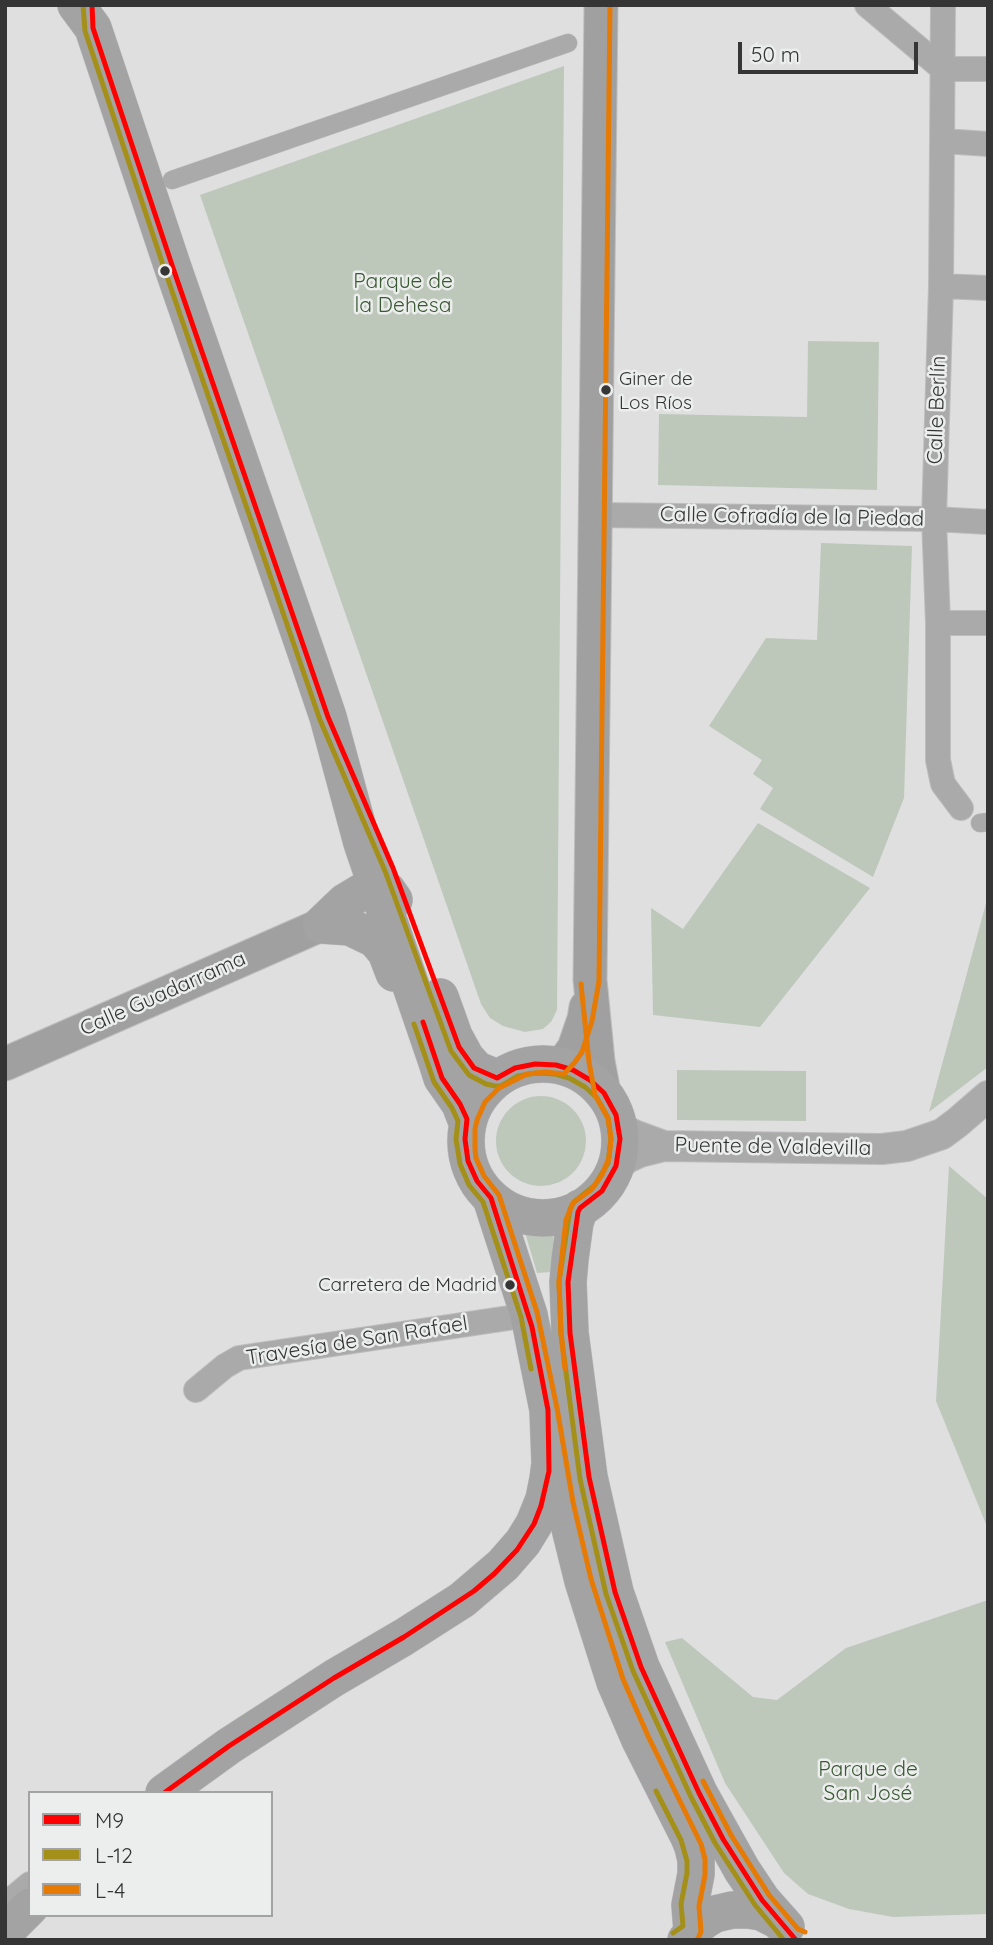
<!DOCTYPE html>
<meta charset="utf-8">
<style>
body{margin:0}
#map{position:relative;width:993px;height:1945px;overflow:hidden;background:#dfdfe0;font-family:Quicksand,sans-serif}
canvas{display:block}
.frame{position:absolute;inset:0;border:7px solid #353536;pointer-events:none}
.legend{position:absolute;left:28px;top:1791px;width:245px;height:126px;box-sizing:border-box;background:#eceded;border:2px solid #a3a3a4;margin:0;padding:9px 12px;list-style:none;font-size:21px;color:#353536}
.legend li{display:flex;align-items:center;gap:14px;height:35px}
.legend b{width:35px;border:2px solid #a3a3a4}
.scale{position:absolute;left:738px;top:42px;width:180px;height:32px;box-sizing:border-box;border:4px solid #353536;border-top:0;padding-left:9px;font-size:21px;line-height:24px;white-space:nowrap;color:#353536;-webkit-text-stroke:5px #eceded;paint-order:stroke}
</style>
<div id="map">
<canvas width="993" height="1945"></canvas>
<div class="frame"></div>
<ul class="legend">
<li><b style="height:9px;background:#f00"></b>M9</li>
<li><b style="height:9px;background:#a49018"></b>L-12</li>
<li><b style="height:9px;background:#e67a03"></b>L-4</li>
</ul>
<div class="scale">50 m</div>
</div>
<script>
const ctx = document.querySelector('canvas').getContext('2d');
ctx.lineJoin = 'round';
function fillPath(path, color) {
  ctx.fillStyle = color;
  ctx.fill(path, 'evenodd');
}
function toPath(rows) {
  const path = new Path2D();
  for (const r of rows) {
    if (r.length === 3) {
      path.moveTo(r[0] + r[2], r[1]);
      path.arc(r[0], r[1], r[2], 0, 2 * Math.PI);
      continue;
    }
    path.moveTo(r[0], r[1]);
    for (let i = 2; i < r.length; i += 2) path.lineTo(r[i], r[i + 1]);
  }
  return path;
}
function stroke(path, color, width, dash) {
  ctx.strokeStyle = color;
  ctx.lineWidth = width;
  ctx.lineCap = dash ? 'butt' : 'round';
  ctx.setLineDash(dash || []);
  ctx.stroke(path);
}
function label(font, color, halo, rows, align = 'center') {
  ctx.font = font + ' Quicksand,sans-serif';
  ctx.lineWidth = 5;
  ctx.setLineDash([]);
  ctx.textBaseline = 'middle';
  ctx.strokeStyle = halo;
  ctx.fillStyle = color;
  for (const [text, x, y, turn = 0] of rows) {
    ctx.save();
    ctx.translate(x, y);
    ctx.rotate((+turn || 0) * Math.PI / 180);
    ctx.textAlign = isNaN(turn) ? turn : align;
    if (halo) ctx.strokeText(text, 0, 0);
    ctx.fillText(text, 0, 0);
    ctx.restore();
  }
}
fillPath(toPath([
 [564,66,557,1010,551,1022,543,1029,525,1032,503,1026,490,1018,481,1004,200,195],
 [808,341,879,342,877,490,658,485,659,414,807,417],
 [821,543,912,546,904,798,873,877,760,809,773,788,753,774,762,760,709,726,766,638,817,640],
 [758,823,870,888,760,1027,653,1015,651,908,683,929],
 [988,896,988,1067,929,1112],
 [677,1070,806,1071,806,1121,677,1120],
 [541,1141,45],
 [949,1166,988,1199,988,1529,936,1401],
 [524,1229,554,1230,551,1272,537,1273],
 [988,1600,988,1914,893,1917,849,1909,808,1894,784,1873,725,1783,665,1642,682,1638,753,1697,777,1700,846,1648]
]), '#bdc8bb');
const pedestrian = toPath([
 [172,180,568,43],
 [980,823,988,822]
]);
const minor = toPath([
 [867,5,943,69,988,69],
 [943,5,941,286,934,519,938,623,938,760,943,784,961,808],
 [943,141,988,144],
 [941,286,988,288],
 [596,515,934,519,988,522],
 [938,623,988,623],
 [196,1390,225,1366,239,1358,529,1315],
 [5,1905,30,1884]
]);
const tertiary = toPath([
 [619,1127,634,1135,664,1146],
 [616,1166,627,1158,640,1152,664,1146,882,1149,907,1146,942,1134,958,1122,988,1096]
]);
const secondary = toPath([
 [601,5,590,980,598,1061,604,1093],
 [5,1064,321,925],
 [561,1066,574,1048,584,1019,586,1007]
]);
const primary = toPath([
 [76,5,93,28,172,265,307,655,328,717,362,843,437,1062,442,1078,460,1104,467,1122],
 [321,925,345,902,365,890,376,886,382,887,387,890,394,900],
 [321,925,350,927,375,939,386,952,394,973],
 [440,997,454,1036,466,1058,477,1070,497,1078],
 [543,1141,77],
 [580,1208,575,1222,570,1259,568,1282,570,1333,589,1477,615,1592,641,1667,699,1793,742,1870,762,1900,786,1927],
 [557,1463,564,1504,583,1581,615,1682,640,1740,689,1837,693,1847,696,1860,696,1874,690,1905,692,1931],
 [164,1793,229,1746,334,1678,404,1637,462,1600,503,1565,523,1542,534,1524,544,1499,548,1479,550,1463,548,1410,529,1315,491,1198],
 [5,1932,30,1907],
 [686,1940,696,1927,705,1920,715,1914,732,1910,749,1910,761,1912,777,1920,784,1926]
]);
stroke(pedestrian, '#bdbdbe', 19);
stroke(minor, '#bdbdbe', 26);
stroke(tertiary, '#bdbdbe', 32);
stroke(secondary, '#bdbdbe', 35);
stroke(primary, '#bdbdbe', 38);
stroke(pedestrian, '#aaa', 18);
stroke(minor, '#aaa', 24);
stroke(tertiary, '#aaa', 30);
stroke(secondary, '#a0a0a0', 33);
stroke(primary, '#a4a3a4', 37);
stroke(toPath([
 [92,5,93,28,172,265,328,717,393,868,459,1047,474,1068,497,1078,515,1068,535,1064,556,1065,573,1070,590,1080,604,1093,616,1115,620,1139,616,1166,602,1191,580,1208,578,1212,568,1282,570,1333,589,1477,615,1592,641,1667,699,1793,723,1839,762,1900,796,1940],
 [164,1793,229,1746,334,1678,404,1637,474,1591,494,1574,517,1550,534,1524,541,1506,549,1471,548,1410,532,1327,491,1198,477,1181,468,1161,465,1139,467,1119,460,1104,442,1078,423,1022]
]), '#f00', 5);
stroke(toPath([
 [83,5,85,31,164,268,320,720,385,871,451,1051,469,1075,486,1084,495,1086,501,1086,518,1076,536,1073,555,1074,569,1078,585,1087,597,1098,608,1118,611,1139,608,1163,595,1185,574,1202,570,1209,559,1281,561,1334,580,1479,606,1594,633,1671,691,1797,715,1843,755,1905,784,1940],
 [414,1024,434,1082,452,1108,458,1121,456,1139,460,1164,469,1185,483,1202,521,1317,531,1369],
 [656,1791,681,1840,687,1861,687,1873,681,1904,683,1926,673,1933]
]), '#a49018', 5);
stroke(toPath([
 [610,5,599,981,592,1021,582,1052,575,1062,564,1074,545,1072,527,1074,499,1088,485,1102,477,1120,475,1129,475,1149,476,1158,484,1176,499,1195,537,1312,557,1408,573,1502,591,1579,623,1679,648,1736,701,1844,705,1859,705,1875,699,1906,701,1932,697,1940],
 [565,1369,561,1333,559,1282,566,1220,573,1203,591,1190,602,1175,609,1158,611,1139,608,1118,595,1095,589,1062,581,984],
 [703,1781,731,1835,769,1895,798,1929,805,1932]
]), '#e67a03', 5);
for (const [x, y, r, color] of [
 [165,271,6,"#353536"],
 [606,390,6,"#353536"],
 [510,1285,6,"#353536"]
]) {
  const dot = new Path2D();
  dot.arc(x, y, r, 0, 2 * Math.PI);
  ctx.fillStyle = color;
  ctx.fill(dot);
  stroke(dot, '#eceded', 2.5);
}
label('19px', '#353536', '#eceded', [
 ["Giner de",619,379],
 ["Los Ríos",619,403],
 ["Carretera de Madrid",497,1285,"right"]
], 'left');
label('21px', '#395932', '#eceded', [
 ["Parque de",403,282],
 ["la Dehesa",403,306],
 ["Parque de",868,1770],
 ["San José",868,1794]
]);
label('21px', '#353536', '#eceded', [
 ["Calle Berlín",937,410,-88],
 ["Calle Cofradía de la Piedad",792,517,1],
 ["Calle Guadarrama",163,994,-24],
 ["Puente de Valdevilla",773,1147,1],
 ["Travesía de San Rafael",357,1341,-9]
]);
</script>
